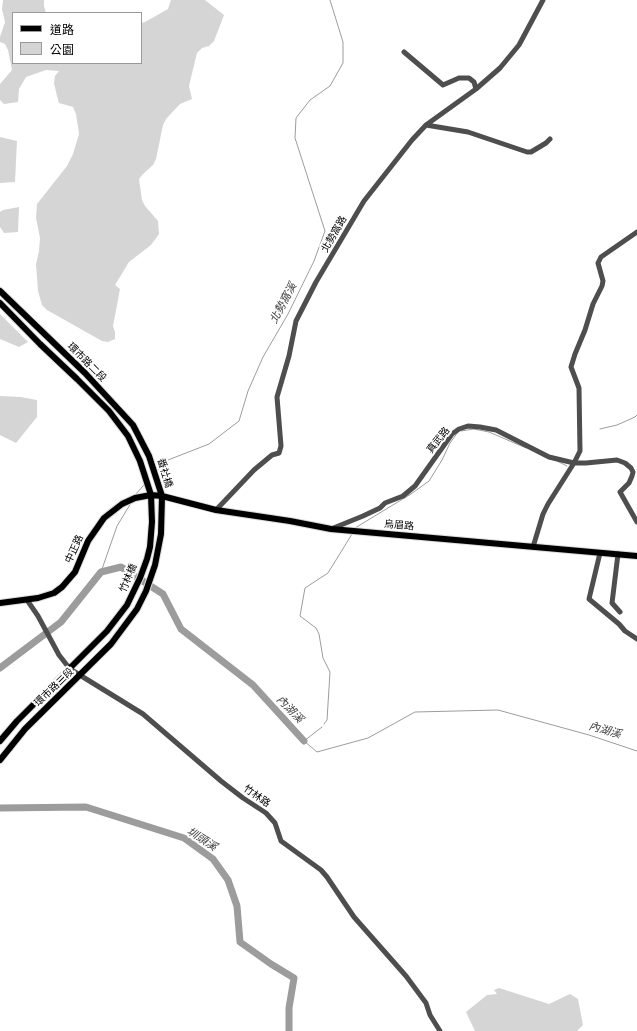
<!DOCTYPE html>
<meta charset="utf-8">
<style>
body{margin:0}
#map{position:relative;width:637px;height:1031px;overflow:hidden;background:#fff;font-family:Ubuntu,"Noto Sans TC",sans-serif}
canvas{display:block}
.legend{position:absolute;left:12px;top:12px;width:130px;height:52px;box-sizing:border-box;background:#fff;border:1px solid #999;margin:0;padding:5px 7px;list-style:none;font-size:12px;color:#000}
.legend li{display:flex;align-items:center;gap:8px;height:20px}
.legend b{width:20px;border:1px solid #999}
</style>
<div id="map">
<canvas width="637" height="1031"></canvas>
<ul class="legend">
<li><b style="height:5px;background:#000"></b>道路</li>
<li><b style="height:11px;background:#d5d5d5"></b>公園</li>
</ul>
</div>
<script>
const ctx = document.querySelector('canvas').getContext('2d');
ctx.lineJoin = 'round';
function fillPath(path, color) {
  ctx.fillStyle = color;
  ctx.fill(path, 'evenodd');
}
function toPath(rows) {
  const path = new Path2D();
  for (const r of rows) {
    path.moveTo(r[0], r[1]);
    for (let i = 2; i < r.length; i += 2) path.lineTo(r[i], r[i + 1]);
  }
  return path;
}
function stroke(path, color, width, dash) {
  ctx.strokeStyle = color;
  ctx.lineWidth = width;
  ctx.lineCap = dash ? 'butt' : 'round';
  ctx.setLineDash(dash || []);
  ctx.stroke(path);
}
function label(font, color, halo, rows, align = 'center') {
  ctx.font = font + ' Ubuntu,"Noto Sans TC",sans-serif';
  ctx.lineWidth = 4;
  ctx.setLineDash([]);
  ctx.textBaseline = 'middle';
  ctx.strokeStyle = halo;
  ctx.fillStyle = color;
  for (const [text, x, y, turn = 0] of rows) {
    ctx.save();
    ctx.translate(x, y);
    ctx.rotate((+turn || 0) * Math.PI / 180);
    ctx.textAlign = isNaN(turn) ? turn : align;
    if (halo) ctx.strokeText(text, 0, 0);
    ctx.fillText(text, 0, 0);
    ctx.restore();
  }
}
fillPath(toPath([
 [3,0,44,0,44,6,46,13,13,13,13,63,141,63,141,23,145,22,168,9,171,0,205,0,224,15,214,41,209,46,202,48,197,53,189,86,192,99,180,104,166,119,163,125,156,159,153,165,143,174,139,179,142,200,145,206,158,221,159,234,151,245,129,262,115,285,120,289,113,326,115,332,115,339,108,342,102,341,47,310,42,305,38,291,36,264,39,251,40,238,36,218,37,204,67,166,73,154,79,134,76,114,73,107,59,103,57,96,54,83,55,76,59,71,46,70,26,77,19,89,18,102,4,104,0,100,0,84,12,70,8,50,5,44,0,42,0,37,5,22,2,9],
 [0,137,17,141,15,182,0,183],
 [19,207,18,232,4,233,0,227,0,212,3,210],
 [0,314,28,342,19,347,0,339],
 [0,396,21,397,37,400,37,417,16,443,0,435],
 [499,988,549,1004,570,994,578,999,583,1025,577,1031,475,1031,466,1012,487,995,497,994,494,990]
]), '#d5d5d5');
stroke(toPath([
 [600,429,617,425,635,417,637,415],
 [461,431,474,429,489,432,526,448],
 [557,461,567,466],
 [157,471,168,460,209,444,239,421,248,391,263,357,288,314,314,261,325,231,295,138,296,118,310,100,330,86,343,63,343,42,330,0],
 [135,495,144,485],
 [355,528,411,494,429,481,442,460,450,443,458,432],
 [101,572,117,526,131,503],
 [324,724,327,720,330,672,323,658,319,634,316,628,300,616,305,588,328,573,352,534],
 [322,727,304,741,317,752,368,738,415,712,498,710,589,735,637,751]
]), '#9c9c9c', 1);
stroke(toPath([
 [0,668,61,622,101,572,121,567,163,594,181,629,253,685,304,741],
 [0,808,86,807,184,838,213,859,228,880,237,906,240,942,271,964,294,978,289,1008,289,1031]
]), '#9c9c9c', 7);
const major = toPath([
 [0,291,85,373,133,425,149,456,162,496,161,534,155,565,146,591,137,609,111,644,25,729,0,760],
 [0,303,40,344,77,379,109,411,128,436,140,461,151,495,152,522,150,547,147,559,140,578,127,605,107,631,17,721,0,741],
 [0,603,38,598,54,593,62,587,75,572,88,541,104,518,122,504,135,498,151,495,162,496,216,510,290,521,331,529,637,556]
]);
stroke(major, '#dbdbdb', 8);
stroke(toPath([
 [404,52,443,85,459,78,469,78,474,82,476,89],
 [426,125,468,132,527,152,531,152,546,143,550,139],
 [216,510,254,470,272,455,279,453,281,446,277,397,289,356,296,321,316,282,364,201,412,140,426,125,476,89,500,68,519,45,543,0],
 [331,529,363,516,380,508,385,503,403,496,415,486,452,434,459,429,468,426,480,427,496,430,549,457,574,463,586,463,617,460,625,463,631,468,633,472,632,476,629,483,620,492,637,522],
 [533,547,543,514,548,504,574,463,580,451,579,388,571,367,575,354,585,330,593,304,602,286,603,281,598,263,601,257,637,232],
 [600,553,589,599,619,624,625,631,637,639],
 [618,554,612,603,620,612],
 [27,600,38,616,59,655,70,669,143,714,221,781,243,798,266,813,275,823,281,841,321,870,327,877,354,917,406,976,426,1003,430,1015,440,1031]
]), '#4e4e4e', 5);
stroke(major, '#000', 6);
label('10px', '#000', '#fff', [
 ["北勢窩路",334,234,-60],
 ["環市路二段",87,362,45],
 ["真武路",438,440,-51],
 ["番社橋",165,473,73],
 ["烏眉路",399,525,5],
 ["中正路",74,549,-65],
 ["竹林橋",128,578,-67],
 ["環市路二段",54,687,-44],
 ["竹林路",257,796,35]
]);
label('italic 11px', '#3d3d3d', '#fff', [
 ["北勢窩溪",283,303,-62],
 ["內湖溪",290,709,46],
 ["內湖溪",605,730,16],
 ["圳頭溪",202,839,33]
]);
</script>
